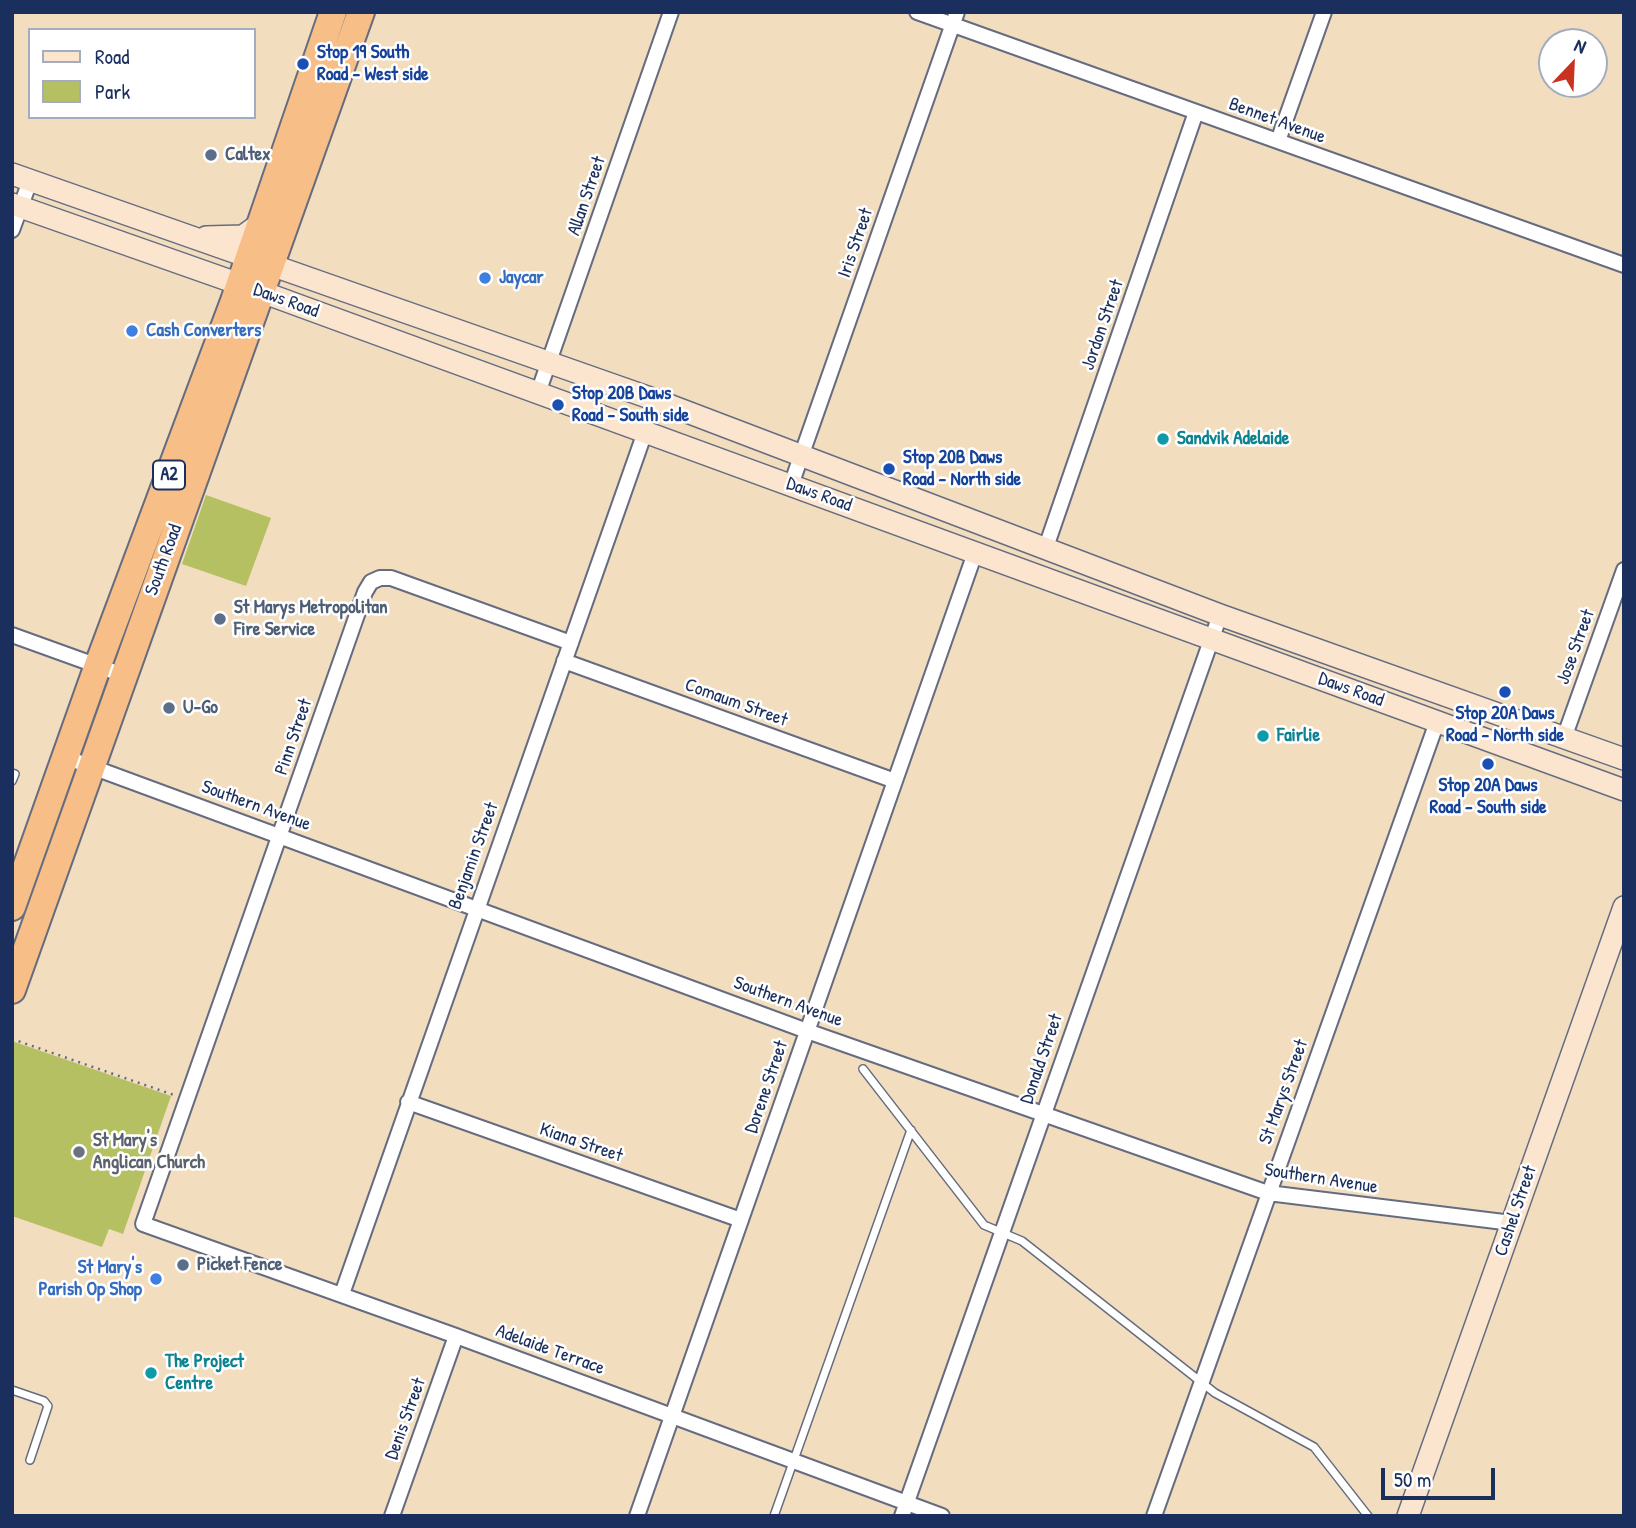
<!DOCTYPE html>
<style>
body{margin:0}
#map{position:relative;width:1636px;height:1528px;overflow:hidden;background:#f2debf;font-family:"Patrick Hand",sans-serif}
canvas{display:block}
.frame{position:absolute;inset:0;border:14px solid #1b2f5e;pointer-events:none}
.legend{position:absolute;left:28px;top:28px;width:228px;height:91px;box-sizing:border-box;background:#fff;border:2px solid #a4acbf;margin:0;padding:9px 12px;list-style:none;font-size:21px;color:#1b2f5e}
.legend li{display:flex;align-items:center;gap:14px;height:35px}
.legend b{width:35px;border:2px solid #a4acbf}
.north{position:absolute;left:1538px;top:28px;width:70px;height:70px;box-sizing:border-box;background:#fff;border:2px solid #a4acbf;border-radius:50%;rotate:23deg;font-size:19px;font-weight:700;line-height:28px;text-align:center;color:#1b2f5e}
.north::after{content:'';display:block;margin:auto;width:24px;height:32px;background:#c8321e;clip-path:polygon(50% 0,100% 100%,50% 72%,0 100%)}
.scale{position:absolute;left:1381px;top:1468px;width:114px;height:32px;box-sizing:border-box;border:4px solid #1b2f5e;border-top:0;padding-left:9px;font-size:21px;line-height:24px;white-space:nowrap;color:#1b2f5e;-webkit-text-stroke:5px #fff;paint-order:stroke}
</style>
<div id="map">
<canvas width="1636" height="1528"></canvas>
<div class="frame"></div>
<ul class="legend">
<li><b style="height:9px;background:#fce5cf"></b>Road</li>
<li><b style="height:19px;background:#b5c062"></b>Park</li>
</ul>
<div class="north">N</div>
<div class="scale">50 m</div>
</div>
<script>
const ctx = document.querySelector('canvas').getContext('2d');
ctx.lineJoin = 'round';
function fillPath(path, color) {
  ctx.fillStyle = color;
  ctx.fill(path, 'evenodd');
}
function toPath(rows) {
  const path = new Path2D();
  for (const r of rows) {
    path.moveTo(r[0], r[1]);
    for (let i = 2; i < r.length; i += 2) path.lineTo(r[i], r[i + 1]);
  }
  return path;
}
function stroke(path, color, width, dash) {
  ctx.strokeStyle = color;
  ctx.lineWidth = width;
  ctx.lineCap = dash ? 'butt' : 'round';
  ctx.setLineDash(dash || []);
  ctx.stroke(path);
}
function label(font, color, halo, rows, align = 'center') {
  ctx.font = font + ' "Patrick Hand",sans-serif';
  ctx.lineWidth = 5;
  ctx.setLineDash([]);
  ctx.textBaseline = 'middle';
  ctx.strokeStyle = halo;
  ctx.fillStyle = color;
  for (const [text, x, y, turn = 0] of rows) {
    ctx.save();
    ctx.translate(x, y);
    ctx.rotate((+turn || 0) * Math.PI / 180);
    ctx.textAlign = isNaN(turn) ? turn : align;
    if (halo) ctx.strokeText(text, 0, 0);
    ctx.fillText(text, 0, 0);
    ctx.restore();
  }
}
fillPath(toPath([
 [206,495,271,518,246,586,182,564],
 [12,1041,171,1096,123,1234,109,1229,102,1247,12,1216]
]), '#b5c062');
const lane = toPath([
 [12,773,15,774,12,781],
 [863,1069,984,1225,1022,1241,1215,1393,1314,1447,1368,1516],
 [12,1390,44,1401,48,1406,30,1460],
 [774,1516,911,1130]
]);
const street = toPath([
 [917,12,1624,265],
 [1278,141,1324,12],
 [12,230,30,181],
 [538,393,671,12],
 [791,485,957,12],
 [1045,550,1196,112],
 [12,635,123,675],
 [571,643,391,578,380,578,371,582,365,592,143,1224,456,1336,942,1516],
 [564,661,895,781],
 [1564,738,1624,570],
 [65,757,807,1031,1268,1193,1512,1223],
 [408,1102,741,1220],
 [342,1294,645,432],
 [392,1516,456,1336],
 [637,1516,975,553],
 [902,1516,1220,615],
 [1154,1516,1437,722]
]);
const secondary = toPath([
 [12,174,653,399,1220,615,1624,759],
 [12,204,262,292,1624,790],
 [206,237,243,236,261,223],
 [1408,1516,1624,907]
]);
const highway = toPath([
 [12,907,98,665,234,301,333,12],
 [12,990,361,12]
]);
stroke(lane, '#666c80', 10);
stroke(street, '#666c80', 18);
stroke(secondary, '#666c80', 24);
stroke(highway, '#666c80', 30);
stroke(toPath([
 [12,1039,174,1095]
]), '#666c80', 2.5, [2, 5]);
stroke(lane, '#fff', 7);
stroke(street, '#fff', 14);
stroke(secondary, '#fce5cf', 21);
stroke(highway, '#f7be87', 26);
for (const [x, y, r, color] of [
 [303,64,7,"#1a4fb4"],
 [211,155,7,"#5c6f8a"],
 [485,278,7,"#3f7fe0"],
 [132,331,7,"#3f7fe0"],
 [558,405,7,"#1a4fb4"],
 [1163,439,7,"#0f9aa8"],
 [889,469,7,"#1a4fb4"],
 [220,619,7,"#5c6f8a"],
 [1505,692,7,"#1a4fb4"],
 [169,708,7,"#5c6f8a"],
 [1263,736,7,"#0f9aa8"],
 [1488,764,7,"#1a4fb4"],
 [79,1152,7,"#6b7280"],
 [183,1265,7,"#5c6f8a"],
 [156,1279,7,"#3f7fe0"],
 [151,1373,7,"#0f9aa8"]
]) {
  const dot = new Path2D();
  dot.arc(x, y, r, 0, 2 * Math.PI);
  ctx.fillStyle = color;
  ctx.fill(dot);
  stroke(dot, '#fff', 2.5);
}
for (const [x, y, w] of [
 [169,475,32]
]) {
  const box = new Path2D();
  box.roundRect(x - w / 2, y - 14.5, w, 29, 5);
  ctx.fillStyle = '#fff';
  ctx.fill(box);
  stroke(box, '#1b2f5e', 2);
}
label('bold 18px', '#1b2f5e', null, [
 ["A2",169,475]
]);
label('bold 19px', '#164399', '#fff', [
 ["Stop 19 South",317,53],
 ["Road - West side",317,75],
 ["Stop 20B Daws",572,394],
 ["Road - South side",572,416],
 ["Stop 20B Daws",903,458],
 ["Road - North side",903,480],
 ["Stop 20A Daws",1505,714,"center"],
 ["Road - North side",1505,736,"center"],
 ["Stop 20A Daws",1488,786,"center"],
 ["Road - South side",1488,808,"center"]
], 'left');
label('19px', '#1b2f5e', '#fff', [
 ["Bennet Avenue",1277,121,20],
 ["Allan Street",587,196,-71],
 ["Iris Street",856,243,-71],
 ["Daws Road",286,301,20],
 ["Jordon Street",1103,325,-71],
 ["Daws Road",819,495,20],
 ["South Road",164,560,-70],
 ["Jose Street",1576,647,-70],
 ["Daws Road",1351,690,20],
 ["Comaum Street",736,703,20],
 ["Pinn Street",294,737,-71],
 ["Southern Avenue",256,806,20],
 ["Benjamin Street",474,856,-70],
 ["Southern Avenue",788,1002,20],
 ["Donald Street",1042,1059,-71],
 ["Dorene Street",767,1087,-71],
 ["St Marys Street",1284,1092,-70],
 ["Kiana Street",581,1143,19],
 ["Southern Avenue",1321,1179,9],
 ["Cashel Street",1516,1211,-71],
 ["Adelaide Terrace",550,1350,20],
 ["Denis Street",406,1419,-70]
]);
label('bold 19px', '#4e5e75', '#fff', [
 ["Caltex",225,155],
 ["St Marys Metropolitan",234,608],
 ["Fire Service",234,630],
 ["U-Go",183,708],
 ["Picket Fence",197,1265]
], 'left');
label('bold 19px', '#366cbe', '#fff', [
 ["Jaycar",499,278],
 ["Cash Converters",146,331],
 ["St Mary's",142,1268,"right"],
 ["Parish Op Shop",142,1290,"right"]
], 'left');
label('bold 19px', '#0d838f', '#fff', [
 ["Sandvik Adelaide",1177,439],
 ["Fairlie",1277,736],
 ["The Project",165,1362],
 ["Centre",165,1384]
], 'left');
label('bold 19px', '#5b616d', '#fff', [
 ["St Mary's",93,1141],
 ["Anglican Church",93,1163]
], 'left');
</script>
